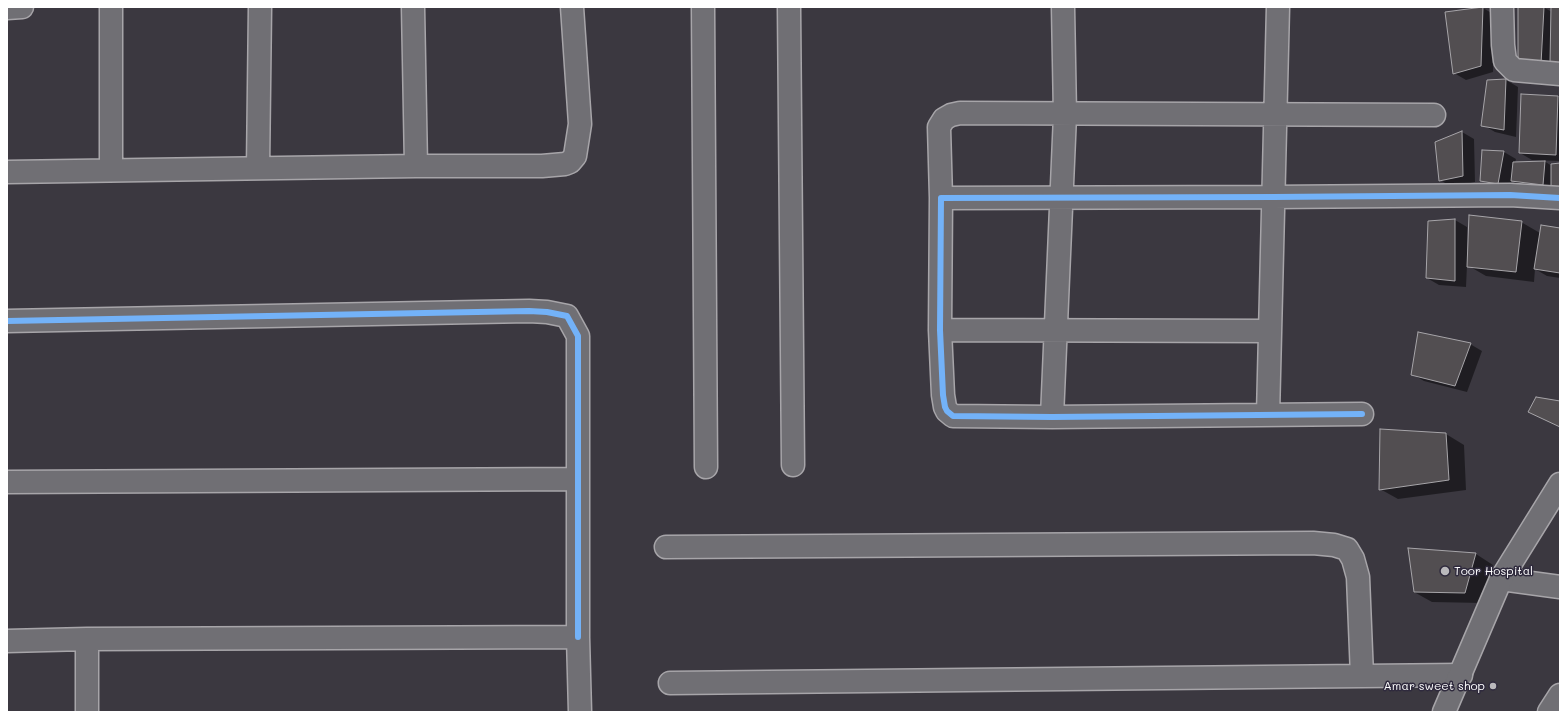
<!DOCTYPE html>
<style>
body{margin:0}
#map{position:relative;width:1567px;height:719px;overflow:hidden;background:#3b3840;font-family:Mali,sans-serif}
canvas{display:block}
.frame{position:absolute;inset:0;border:8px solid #fff;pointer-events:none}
</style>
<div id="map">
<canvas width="1567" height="719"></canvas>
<div class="frame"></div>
</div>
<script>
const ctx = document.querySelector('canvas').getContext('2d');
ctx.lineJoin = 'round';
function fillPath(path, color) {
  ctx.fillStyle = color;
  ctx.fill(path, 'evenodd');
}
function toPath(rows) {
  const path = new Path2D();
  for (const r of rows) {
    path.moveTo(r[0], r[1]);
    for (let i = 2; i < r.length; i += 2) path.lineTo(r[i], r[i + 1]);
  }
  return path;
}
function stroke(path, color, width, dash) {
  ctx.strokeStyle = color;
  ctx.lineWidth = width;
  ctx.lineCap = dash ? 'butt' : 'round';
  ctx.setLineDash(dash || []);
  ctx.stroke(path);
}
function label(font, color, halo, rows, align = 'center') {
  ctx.font = font + ' Mali,sans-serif';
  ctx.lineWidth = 3;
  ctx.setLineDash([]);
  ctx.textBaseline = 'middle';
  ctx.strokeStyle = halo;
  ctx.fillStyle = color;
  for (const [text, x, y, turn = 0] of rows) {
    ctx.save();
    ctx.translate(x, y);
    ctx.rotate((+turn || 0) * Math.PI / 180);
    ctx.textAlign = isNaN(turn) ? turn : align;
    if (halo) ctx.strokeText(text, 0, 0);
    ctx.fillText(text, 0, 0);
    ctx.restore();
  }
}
fillPath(toPath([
 [1543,7,1552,12,1552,7,1560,7,1553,70,1531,70],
 [1483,8,1495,15,1493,72,1466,80,1454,73],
 [1506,80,1518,87,1516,137,1495,132,1483,125],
 [1558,97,1560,98,1560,161,1532,160,1520,153],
 [1462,132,1474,139,1475,182,1452,187,1440,180,1436,142],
 [1483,151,1504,152,1516,159,1515,163,1544,161,1552,166,1560,164,1560,195,1524,188,1512,181,1510,191,1493,187,1481,180],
 [1455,220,1467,227,1467,252,1521,222,1540,233,1560,229,1560,278,1547,276,1535,269,1534,282,1486,276,1467,265,1466,287,1439,285,1427,278],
 [1470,344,1482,351,1467,392,1424,381,1412,374],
 [1446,434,1464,445,1466,490,1398,499,1380,489],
 [1409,549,1476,554,1493,565,1482,603,1432,602,1414,592]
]), '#0007');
const building = toPath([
 [1483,7,1481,66,1453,74,1445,12,1483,7],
 [1518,7,1544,7,1541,64,1518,64,1518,7],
 [1551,7,1560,7,1560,63,1550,63,1551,7],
 [1506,79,1504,130,1481,126,1487,80,1506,79],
 [1521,94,1558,96,1556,155,1519,153,1521,94],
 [1462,131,1463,176,1439,181,1435,142,1462,131],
 [1482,150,1504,151,1498,184,1480,181,1482,150],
 [1545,161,1543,185,1511,181,1513,162,1545,161],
 [1560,163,1560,190,1551,191,1551,164,1560,163],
 [1469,215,1522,221,1516,272,1467,267,1469,215],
 [1455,219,1455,281,1426,278,1428,221,1455,219],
 [1541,225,1560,228,1560,273,1534,269,1541,225],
 [1418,332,1471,343,1455,386,1411,375,1418,332],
 [1536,397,1560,401,1560,427,1528,412,1536,397],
 [1380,429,1446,433,1449,480,1379,490,1380,429],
 [1408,548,1476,553,1465,593,1414,592,1408,548]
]);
fillPath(building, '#524e51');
stroke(building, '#a7a5a9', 1);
const minor = toPath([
 [111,7,111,170],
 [413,7,416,166],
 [703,7,706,467],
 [789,7,793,465],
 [1502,7,1503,45,1505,61,1514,70,1560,74],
 [7,8,22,7],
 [258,168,260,7],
 [7,172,416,166,542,166,565,164,570,162,575,156,580,124,572,7],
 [941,198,939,127,944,119,951,115,960,113,1434,115],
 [7,321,529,311,547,312,567,316,578,336,578,637],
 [940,330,1270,331],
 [1362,414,1052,417,953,416,947,411,945,407,943,395,940,330,941,198,1273,197,1510,195,1560,198],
 [1268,415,1278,7],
 [1052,417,1065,115,1063,7],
 [7,482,578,479],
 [666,547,1313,543,1334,545,1347,549,1353,559,1358,577,1362,676],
 [1501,579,1560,587],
 [7,641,87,639],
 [670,683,1461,675],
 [87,712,87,639,578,637,580,712],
 [1549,712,1560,695]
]);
const tertiary = toPath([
 [1444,712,1501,579,1560,484]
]);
stroke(minor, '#a7a5a9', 25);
stroke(tertiary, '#a7a5a9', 25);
stroke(minor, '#706f74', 22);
stroke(tertiary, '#706f74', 22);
stroke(toPath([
 [7,321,529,311,547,312,567,316,578,336,578,637],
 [1362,414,1052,417,953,416,947,411,945,407,943,395,940,330,941,198,1273,197,1510,195,1560,198]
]), '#73b2f8', 6);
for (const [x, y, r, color] of [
 [1445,571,5,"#bab9bc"],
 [1493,686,4,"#bab9bc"]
]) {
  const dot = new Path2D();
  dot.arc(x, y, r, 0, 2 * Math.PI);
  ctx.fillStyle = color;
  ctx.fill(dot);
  stroke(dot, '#2f2a3d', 1.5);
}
label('12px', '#fff', '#2f2a3d', [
 ["Toor Hospital",1454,571],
 ["Amar sweet shop",1485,686,"right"]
], 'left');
</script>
